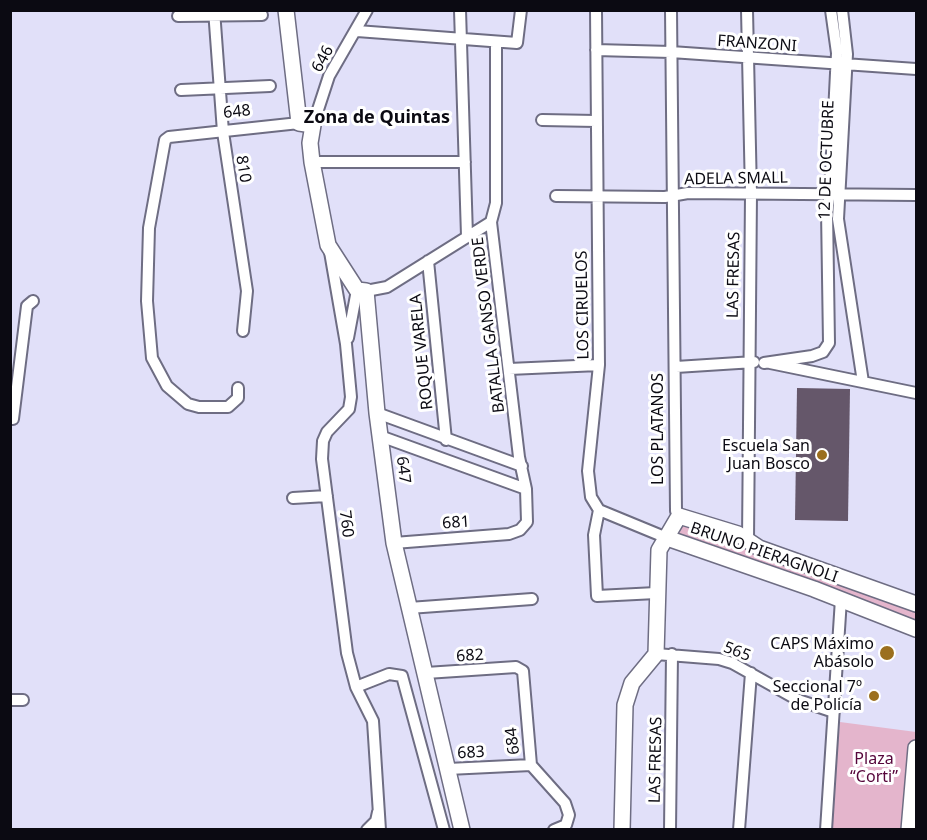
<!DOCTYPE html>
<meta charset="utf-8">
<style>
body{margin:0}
#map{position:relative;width:927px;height:840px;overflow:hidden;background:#e1e0f9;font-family:"Noto Sans",sans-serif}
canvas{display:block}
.frame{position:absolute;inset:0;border:12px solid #0b0a12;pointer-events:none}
</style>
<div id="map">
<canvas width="927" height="840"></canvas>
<div class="frame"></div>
</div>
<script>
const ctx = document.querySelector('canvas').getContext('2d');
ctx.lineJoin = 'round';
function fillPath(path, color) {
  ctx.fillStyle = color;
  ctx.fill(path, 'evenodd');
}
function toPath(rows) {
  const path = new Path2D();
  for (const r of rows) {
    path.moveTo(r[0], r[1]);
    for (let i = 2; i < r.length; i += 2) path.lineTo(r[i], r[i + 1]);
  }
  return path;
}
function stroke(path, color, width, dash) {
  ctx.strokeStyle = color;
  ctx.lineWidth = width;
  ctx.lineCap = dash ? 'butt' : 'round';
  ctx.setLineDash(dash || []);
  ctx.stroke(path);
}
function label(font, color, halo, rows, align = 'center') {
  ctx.font = font + ' "Noto Sans",sans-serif';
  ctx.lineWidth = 6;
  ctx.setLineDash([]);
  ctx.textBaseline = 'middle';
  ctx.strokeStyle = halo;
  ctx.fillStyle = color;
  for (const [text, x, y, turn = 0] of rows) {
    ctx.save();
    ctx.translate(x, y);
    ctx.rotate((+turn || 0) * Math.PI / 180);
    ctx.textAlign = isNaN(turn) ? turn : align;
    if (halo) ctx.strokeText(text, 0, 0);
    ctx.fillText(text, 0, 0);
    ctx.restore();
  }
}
fillPath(toPath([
 [679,516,916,604,916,629,672,532],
 [840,722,916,732,907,829,830,830]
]), '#e4b5cc');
fillPath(toPath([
 [797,388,850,389,848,521,795,520]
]), '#65576a');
const street = toPath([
 [214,10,223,132,247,291,243,331],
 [460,10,467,236],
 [596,10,599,365,588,471,591,497,599,510,594,535,597,596,656,593],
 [671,10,676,511,679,516],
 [747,10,751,194,748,540],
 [842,10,847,54,838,219,863,382],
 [178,16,262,15],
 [357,31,517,43,521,10],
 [596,50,671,52,916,69],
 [181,90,270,86],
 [542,120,596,121],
 [313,125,329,76,367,10],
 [312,162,465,162],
 [556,196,665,197,688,193,916,195],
 [330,252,346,344,351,397,349,409,327,432,323,441,322,459,347,653,356,687,373,721,380,830],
 [428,261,446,440],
 [366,291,387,287,491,222],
 [348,338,357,290],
 [764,363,812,356,823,352,829,343,827,211,830,193,837,53,831,10],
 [770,363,916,393],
 [676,367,754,362],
 [509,369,599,365],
 [238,388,238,398,228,407,199,407,188,404,167,386,152,358,147,301,149,228,165,140,169,137,299,123],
 [377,413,522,466],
 [10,419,13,419,27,306,33,301],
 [380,436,526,489],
 [293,498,327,496],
 [599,510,667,538],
 [394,543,509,534,520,530,527,522,526,489,519,457,491,222,496,203,496,42],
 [409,608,532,599],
 [656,654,719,659,732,663,798,700,834,712],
 [426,673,516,667,523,671,531,765,565,803,569,815,566,825,554,830],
 [356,687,389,674,402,676,444,830],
 [10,700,23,700],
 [448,769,531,765],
 [367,830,376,821,378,812],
 [670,830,672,654],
 [739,830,751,673],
 [826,830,841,599]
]);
const secondary = toPath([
 [286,10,299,123,313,125,310,143,312,162,328,245,357,290,366,291,377,413,394,543,462,830],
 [667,538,814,589,916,629],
 [622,830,625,705,632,683,656,654,659,550,679,516,738,534,759,548,916,604],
 [909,830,916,748]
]);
stroke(street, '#6e6d83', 14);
stroke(secondary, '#6e6d83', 18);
stroke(street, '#fff', 10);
stroke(secondary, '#fff', 15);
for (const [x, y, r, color] of [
 [822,455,6,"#9b6f1e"],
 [887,653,8,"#9b6f1e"],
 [874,696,6,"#9b6f1e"]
]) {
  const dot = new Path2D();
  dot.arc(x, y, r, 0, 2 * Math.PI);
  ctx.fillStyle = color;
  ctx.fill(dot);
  stroke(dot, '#fff', 2);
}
label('16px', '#0b0a12', '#fff', [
 ["FRANZONI",757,44,4],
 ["646",323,59,-61],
 ["648",237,112,-6],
 ["12 DE OCTUBRE",827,160,-88],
 ["810",243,169,81],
 ["ADELA SMALL",736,179,-1],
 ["LAS FRESAS",734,275,-89],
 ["LOS CIRUELOS",583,305,-91],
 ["BATALLA GANSO VERDE",489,325,-97],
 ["ROQUE VARELA",422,352,-96],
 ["LOS PLATANOS",658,429,-90],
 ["647",403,470,83],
 ["681",456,523,-4],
 ["760",346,524,83],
 ["BRUNO PIERAGNOLI",764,553,19],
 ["565",737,652,21],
 ["682",470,656,-4],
 ["684",513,741,-97],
 ["683",471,753,-3],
 ["LAS FRESAS",656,760,-89]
]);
label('16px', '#0b0a12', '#fff', [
 ["Escuela San",810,446],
 ["Juan Bosco",810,464],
 ["CAPS Máximo",874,644],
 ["Abásolo",874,662],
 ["Seccional 7º",862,687],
 ["de Policía",862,705]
], 'right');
label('16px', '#55053a', '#fff', [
 ["Plaza",874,759],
 ["“Corti”",874,777]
]);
label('bold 18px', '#0b0a12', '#fff', [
 ["Zona de Quintas",377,118]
]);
</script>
